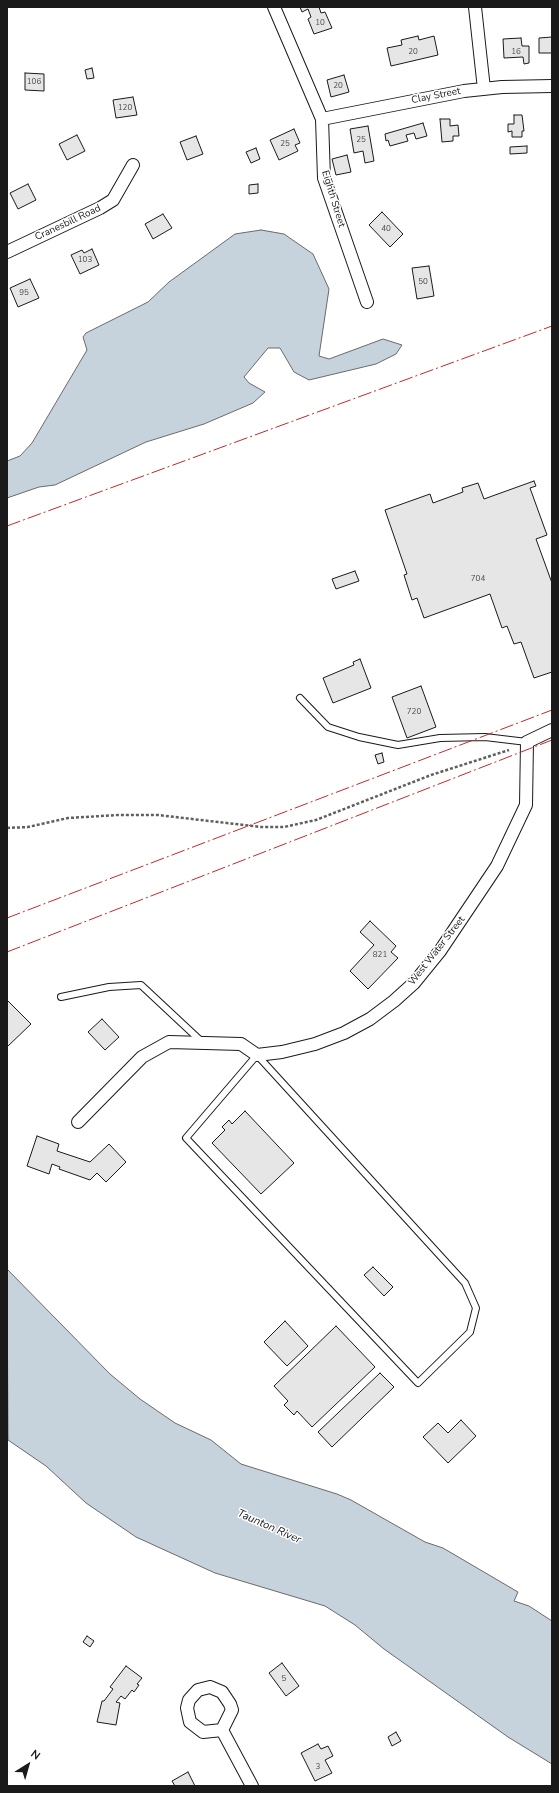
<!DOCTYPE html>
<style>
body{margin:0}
#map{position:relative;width:559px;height:1793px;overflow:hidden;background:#fff;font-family:"Nunito Sans",sans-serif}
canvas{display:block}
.frame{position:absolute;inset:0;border:8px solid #1a1a1a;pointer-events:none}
.north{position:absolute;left:8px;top:1745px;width:40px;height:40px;-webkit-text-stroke:3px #fff;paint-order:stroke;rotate:37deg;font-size:11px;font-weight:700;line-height:16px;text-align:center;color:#1a1a1a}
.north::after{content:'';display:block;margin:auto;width:14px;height:18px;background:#1a1a1a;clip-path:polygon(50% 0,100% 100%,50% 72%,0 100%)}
</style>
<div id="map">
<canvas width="559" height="1793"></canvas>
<div class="frame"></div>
<div class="north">N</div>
</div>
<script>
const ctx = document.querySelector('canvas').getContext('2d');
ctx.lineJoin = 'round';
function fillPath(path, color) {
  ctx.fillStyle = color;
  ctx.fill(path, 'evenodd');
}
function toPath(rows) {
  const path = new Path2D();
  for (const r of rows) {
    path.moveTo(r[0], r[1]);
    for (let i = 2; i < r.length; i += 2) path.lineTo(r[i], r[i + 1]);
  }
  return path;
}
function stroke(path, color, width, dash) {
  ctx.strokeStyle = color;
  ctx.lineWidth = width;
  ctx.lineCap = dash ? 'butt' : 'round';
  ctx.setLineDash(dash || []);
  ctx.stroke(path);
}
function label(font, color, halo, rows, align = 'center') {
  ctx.font = font + ' "Nunito Sans",sans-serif';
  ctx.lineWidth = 3;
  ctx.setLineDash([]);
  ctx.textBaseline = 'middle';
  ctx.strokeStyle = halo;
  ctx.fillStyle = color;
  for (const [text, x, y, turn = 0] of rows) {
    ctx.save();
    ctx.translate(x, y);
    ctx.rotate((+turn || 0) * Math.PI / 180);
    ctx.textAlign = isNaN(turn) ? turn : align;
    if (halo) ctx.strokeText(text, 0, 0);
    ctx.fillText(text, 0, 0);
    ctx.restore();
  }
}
const water = toPath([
 [261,230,284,234,313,254,329,289,319,356,329,359,383,339,402,345,396,354,376,364,309,380,294,372,280,348,268,348,244,377,249,383,265,392,253,403,204,424,146,442,55,485,39,487,7,498,7,461,20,456,32,443,87,350,83,337,86,333,148,302,169,282,235,234,261,230],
 [7,1269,110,1374,140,1399,175,1423,211,1440,241,1464,337,1494,351,1500,425,1542,443,1548,518,1592,514,1601,529,1606,552,1621,552,1764,508,1737,384,1649,355,1625,325,1606,215,1573,136,1537,86,1503,46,1466,8,1440,7,1269]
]);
fillPath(water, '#c6d2dc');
stroke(water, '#6a6a6a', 1);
const building = toPath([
 [300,7,319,7,321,13,325,12,332,28,314,34,308,19,311,17,308,9,302,12,300,7],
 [418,36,419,40,434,36,438,55,391,66,387,48,402,45,401,40,418,36],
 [552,37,552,53,539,53,539,38,552,37],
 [521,38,522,46,529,46,529,63,524,64,523,57,504,58,503,39,521,38],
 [92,68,94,78,87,79,85,70,92,68],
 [25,73,44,74,44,91,25,90,25,73],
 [344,75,349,92,331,97,327,80,344,75],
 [133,97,137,115,116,118,113,100,133,97],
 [514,115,522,115,524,131,522,131,522,137,512,137,512,131,508,132,508,124,514,124,514,115],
 [440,119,450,119,450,126,458,125,459,136,453,136,453,141,442,142,440,119],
 [423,123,427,136,416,139,414,133,406,135,408,141,390,146,388,140,386,141,385,134,423,123],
 [368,126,374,161,365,163,363,151,354,153,350,129,368,126],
 [294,129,300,143,295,145,298,151,279,160,270,140,294,129],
 [77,135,85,151,67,160,59,144,77,135],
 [196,136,203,154,187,160,180,142,196,136],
 [527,146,527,153,510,154,510,147,527,146],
 [256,148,260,159,251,163,246,152,256,148],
 [347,155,351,172,336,175,332,159,347,155],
 [28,184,36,200,18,209,10,193,28,184],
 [258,184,258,193,249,194,249,185,258,184],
 [382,212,403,234,390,247,369,225,382,212],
 [163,214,172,228,153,239,145,224,163,214],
 [92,249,99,265,80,274,71,255,82,250,84,253,92,249],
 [429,266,434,296,417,299,412,268,429,266],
 [30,279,39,298,18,307,10,288,30,279],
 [534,481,536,486,530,488,547,535,536,539,552,583,552,672,534,678,521,642,514,644,507,626,502,628,490,594,424,618,417,598,412,600,404,575,407,574,385,510,430,494,433,503,463,492,462,488,478,483,484,499,534,481],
 [355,571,359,581,336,589,332,579,355,571],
 [360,659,371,688,333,703,323,678,354,665,353,662,360,659],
 [421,686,436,727,407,738,392,697,421,686],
 [382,753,384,762,378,764,375,755,382,753],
 [370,921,396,946,391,952,398,958,368,989,350,971,374,945,360,932,370,921],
 [7,1000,31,1024,7,1047,7,1000],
 [102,1019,119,1037,105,1050,88,1032,102,1019],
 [245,1111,294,1163,261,1194,212,1143,225,1130,222,1127,229,1120,232,1124,245,1111],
 [37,1136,59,1144,57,1151,90,1162,109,1144,126,1162,106,1182,97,1173,90,1180,59,1169,60,1167,52,1164,49,1174,27,1166,37,1136],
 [373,1267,393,1287,384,1296,364,1275,373,1267],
 [285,1321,308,1346,287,1366,264,1342,285,1321],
 [336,1326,375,1367,312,1427,297,1411,294,1415,284,1405,288,1401,274,1386,336,1326],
 [380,1373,394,1387,332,1447,318,1432,380,1373],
 [461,1420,476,1436,448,1463,423,1437,438,1423,448,1433,461,1420],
 [87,1636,94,1641,90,1647,83,1642,87,1636],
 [282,1663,299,1686,286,1696,269,1673,282,1663],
 [126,1666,142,1678,137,1684,139,1685,134,1692,132,1690,125,1699,121,1696,116,1702,120,1703,116,1725,97,1722,102,1701,104,1701,113,1689,110,1687,126,1666],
 [396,1732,401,1741,392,1746,388,1737,396,1732],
 [318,1744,321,1749,328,1746,333,1756,325,1760,332,1773,315,1781,301,1753,318,1744],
 [188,1772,195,1786,175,1786,172,1781,188,1772]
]);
fillPath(building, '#e6e6e6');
stroke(building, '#1a1a1a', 1);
const service = toPath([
 [300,698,328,727,359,737,398,745,440,738,485,737,527,742],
 [61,997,109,987,141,985,202,1042],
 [257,1055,465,1283,476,1308,470,1332,418,1383,186,1138,257,1055]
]);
const minor = toPath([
 [274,7,322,119,324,178,367,302],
 [475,7,484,89],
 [322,119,464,91,502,87,552,86],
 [7,252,100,208,113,200,133,165],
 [78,1122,142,1057,169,1042,241,1044,257,1055,282,1052,315,1044,344,1033,370,1019,394,1001,414,983,440,951,497,866,526,805,527,742,552,730],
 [210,1687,222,1692,230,1704,232,1710,222,1730,203,1732,190,1722,187,1708,189,1700,198,1690,210,1687],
 [222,1730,252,1786]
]);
stroke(service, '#1a1a1a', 8);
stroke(minor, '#1a1a1a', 14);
stroke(toPath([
 [7,828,28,827,68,818,118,815,158,815,261,827,284,827,316,820,431,775,509,750]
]), '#5f5f5f', 2.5, [3, 2]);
stroke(service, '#fff', 6);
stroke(minor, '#fff', 12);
stroke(toPath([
 [7,526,552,326],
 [7,918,552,710],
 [7,952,552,740]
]), '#c62828', 1, [14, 3, 2, 3]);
label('8px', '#4d4d4d', null, [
 ["10",320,23],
 ["20",413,52],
 ["16",516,52],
 ["106",34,82],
 ["20",338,86],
 ["120",125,108],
 ["25",361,140],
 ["25",285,144],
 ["40",386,229],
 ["103",85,260],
 ["50",423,282],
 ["95",24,293],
 ["704",478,579],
 ["720",414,712],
 ["821",380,955],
 ["5",284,1679],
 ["3",318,1767]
]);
label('10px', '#1a1a1a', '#fff', [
 ["Clay Street",436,96,-11],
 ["Eighth Street",333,199,73],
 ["Cranesbill Road",68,223,-25],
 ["West Water Street",437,951,-52]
]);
label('italic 11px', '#1a1a1a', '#fff', [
 ["Taunton River",269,1527,24]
]);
</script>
